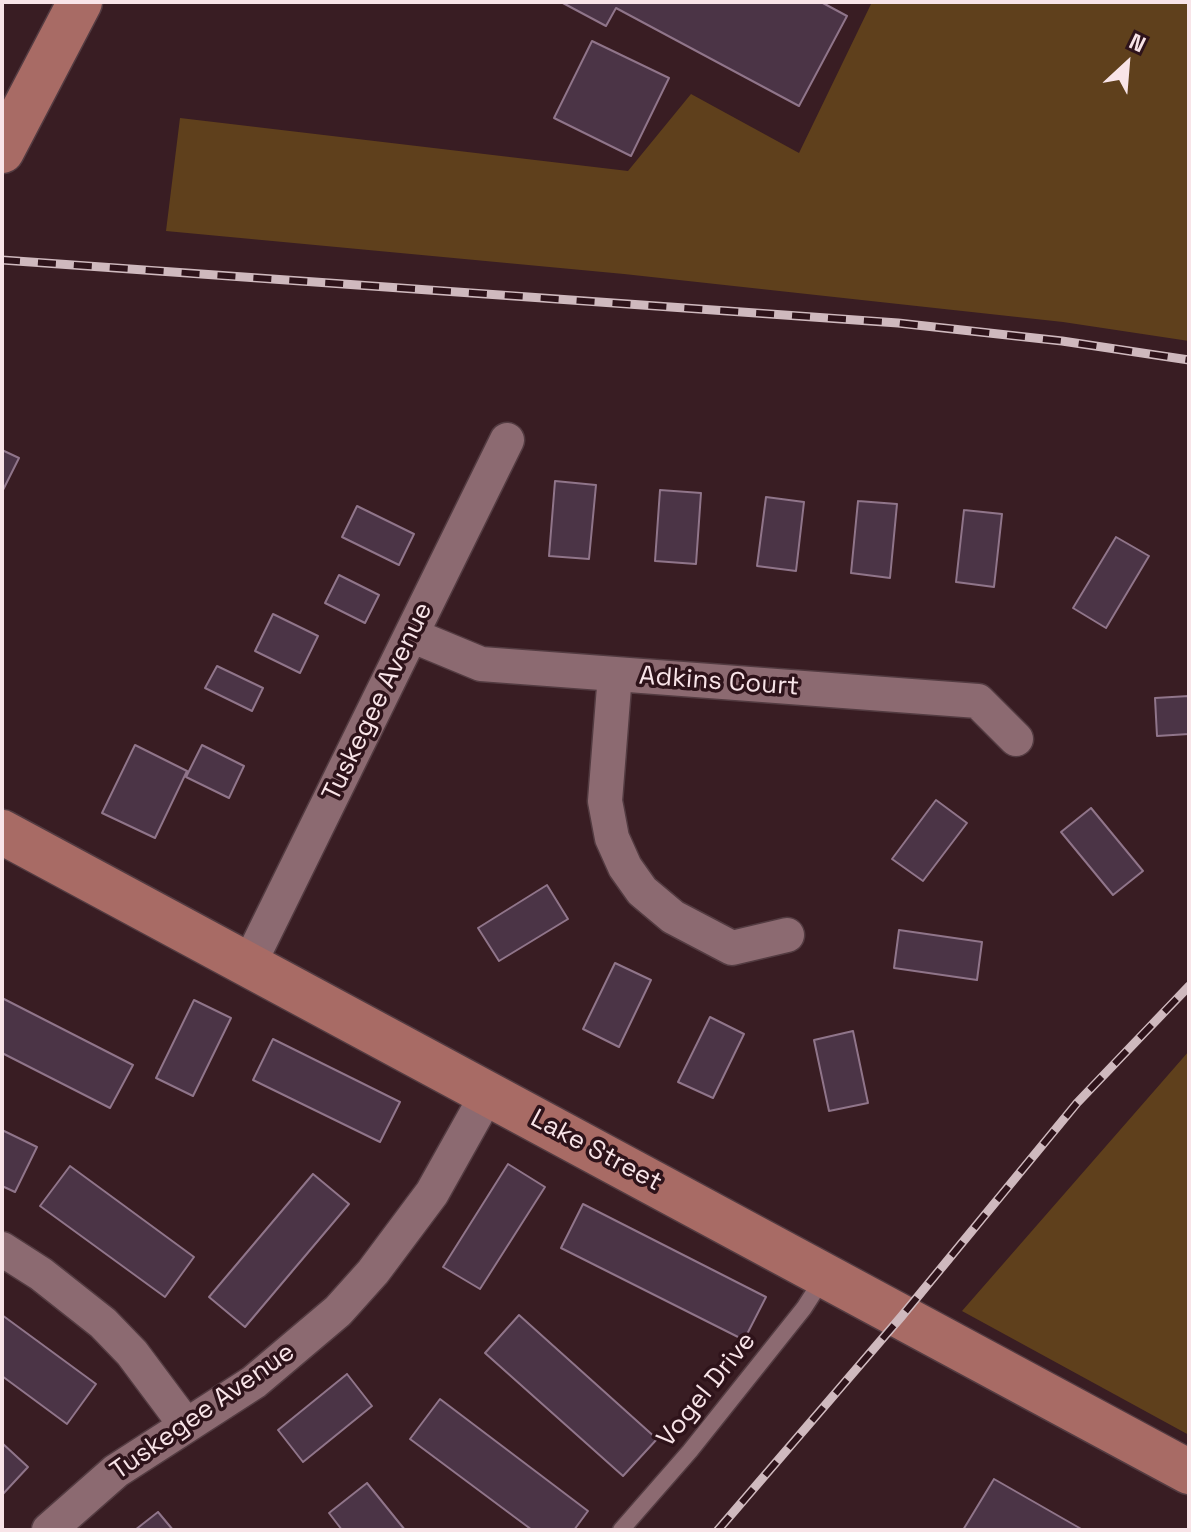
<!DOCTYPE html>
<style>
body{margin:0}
#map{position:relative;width:1191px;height:1532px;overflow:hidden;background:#391d23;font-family:"Space Grotesk",sans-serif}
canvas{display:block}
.frame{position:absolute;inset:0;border:4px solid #f8e4e8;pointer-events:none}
.north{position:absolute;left:1087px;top:24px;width:80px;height:80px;-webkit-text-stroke:6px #2e131a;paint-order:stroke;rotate:26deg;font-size:22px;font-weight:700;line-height:32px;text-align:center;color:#f8e4e8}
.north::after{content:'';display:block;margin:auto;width:28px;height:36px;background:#f8e4e8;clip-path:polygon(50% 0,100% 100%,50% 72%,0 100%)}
</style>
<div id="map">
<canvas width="1191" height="1532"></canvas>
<div class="frame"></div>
<div class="north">N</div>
</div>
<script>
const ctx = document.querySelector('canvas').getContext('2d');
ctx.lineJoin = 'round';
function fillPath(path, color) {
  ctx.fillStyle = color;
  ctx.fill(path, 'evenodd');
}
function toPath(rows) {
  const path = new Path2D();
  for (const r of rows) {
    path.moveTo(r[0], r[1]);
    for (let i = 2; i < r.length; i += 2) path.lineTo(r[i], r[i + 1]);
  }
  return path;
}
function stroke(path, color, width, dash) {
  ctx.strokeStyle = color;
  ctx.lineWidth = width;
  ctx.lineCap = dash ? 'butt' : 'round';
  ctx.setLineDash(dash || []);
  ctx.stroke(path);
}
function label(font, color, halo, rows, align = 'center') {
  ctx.font = font + ' "Space Grotesk",sans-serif';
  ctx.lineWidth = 7;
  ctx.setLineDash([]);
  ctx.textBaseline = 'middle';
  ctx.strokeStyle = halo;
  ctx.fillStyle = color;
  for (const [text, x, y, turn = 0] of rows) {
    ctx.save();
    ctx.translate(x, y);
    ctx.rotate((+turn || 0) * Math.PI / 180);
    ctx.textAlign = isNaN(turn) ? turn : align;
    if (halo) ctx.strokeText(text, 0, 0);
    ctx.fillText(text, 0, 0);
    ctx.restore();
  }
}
fillPath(toPath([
 [872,2,1189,2,1189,341,1063,322,624,274,166,231,180,118,628,171,691,94,799,153],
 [1189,1051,1189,1435,962,1311]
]), '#5f401c');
const building = toPath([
 [561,2,821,2,847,16,799,106,616,8,606,26,561,2],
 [592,41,669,78,631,156,554,118,592,41],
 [2,450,19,458,2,492,2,450],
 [555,481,596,485,589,559,549,556,555,481],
 [660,490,701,493,696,564,655,561,660,490],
 [766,497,804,502,796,571,757,566,766,497],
 [858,501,897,504,890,578,851,573,858,501],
 [357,506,414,534,399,565,342,537,357,506],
 [964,510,1002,514,994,587,956,582,964,510],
 [1116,537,1149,556,1106,628,1073,608,1116,537],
 [339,575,379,595,365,623,325,603,339,575],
 [273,614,318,636,300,673,255,651,273,614],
 [217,666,263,688,252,711,205,688,217,666],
 [1189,696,1189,734,1157,736,1155,698,1189,696],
 [135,745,187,771,155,838,102,813,135,745],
 [202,745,244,766,229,798,186,777,202,745],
 [936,800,967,823,923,881,892,859,936,800],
 [1091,808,1143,871,1113,895,1061,832,1091,808],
 [547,885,568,919,499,961,478,928,547,885],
 [899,930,982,942,977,980,894,968,899,930],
 [615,963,651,980,619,1047,583,1029,615,963],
 [2,998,133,1065,110,1108,2,1053,2,998],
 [194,1000,231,1018,193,1096,156,1078,194,1000],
 [710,1017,744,1034,713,1098,678,1082,710,1017],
 [853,1031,868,1103,829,1111,814,1040,853,1031],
 [273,1039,400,1102,380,1142,253,1080,273,1039],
 [2,1130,37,1147,15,1192,2,1186,2,1130],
 [508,1164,545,1187,480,1289,443,1267,508,1164],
 [70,1166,194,1257,165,1297,40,1206,70,1166],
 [313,1174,349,1204,245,1327,209,1297,313,1174],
 [583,1204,766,1297,744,1340,561,1248,583,1204],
 [2,1315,96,1384,67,1424,2,1376,2,1315],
 [519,1315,657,1439,623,1476,485,1353,519,1315],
 [347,1374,372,1406,303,1462,278,1430,347,1374],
 [440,1399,588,1511,574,1530,532,1530,410,1439,440,1399],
 [2,1443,28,1467,2,1495,2,1443],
 [994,1479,1083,1530,963,1530,994,1479],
 [367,1483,405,1530,342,1530,329,1513,367,1483],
 [158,1512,173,1530,135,1530,158,1512]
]);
fillPath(building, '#4b3446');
stroke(building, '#90758a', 2);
const lane = toPath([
 [621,1530,690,1451,804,1308,824,1277]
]);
const street = toPath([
 [411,635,481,664,978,701,1016,739],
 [615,674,605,801,612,838,625,867,642,891,673,917,732,948,787,935],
 [249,964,507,440],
 [2,1249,41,1274,103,1323,132,1353,185,1424],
 [49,1530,116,1471,254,1382,338,1311,373,1272,432,1193,488,1093]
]);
const secondary = toPath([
 [2,151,80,2],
 [2,832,1189,1472]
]);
stroke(lane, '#533b41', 19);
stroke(street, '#533b41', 37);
stroke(secondary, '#533b41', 47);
stroke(lane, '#8c6a71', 16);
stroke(street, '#8c6a71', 34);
stroke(secondary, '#a86b65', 44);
const rail = toPath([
 [2,260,898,323,1062,341,1189,360],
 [718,1530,901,1317,1077,1103,1189,986]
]);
stroke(rail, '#cfb9be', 9);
stroke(rail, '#2e131a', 6, [18]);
label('26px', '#f8e4e8', '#2e131a', [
 ["Adkins Court",719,682,4],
 ["Tuskegee Avenue",378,702,-64],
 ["Lake Street",596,1151,28],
 ["Vogel Drive",707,1390,-51],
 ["Tuskegee Avenue",203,1412,-35]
]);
</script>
